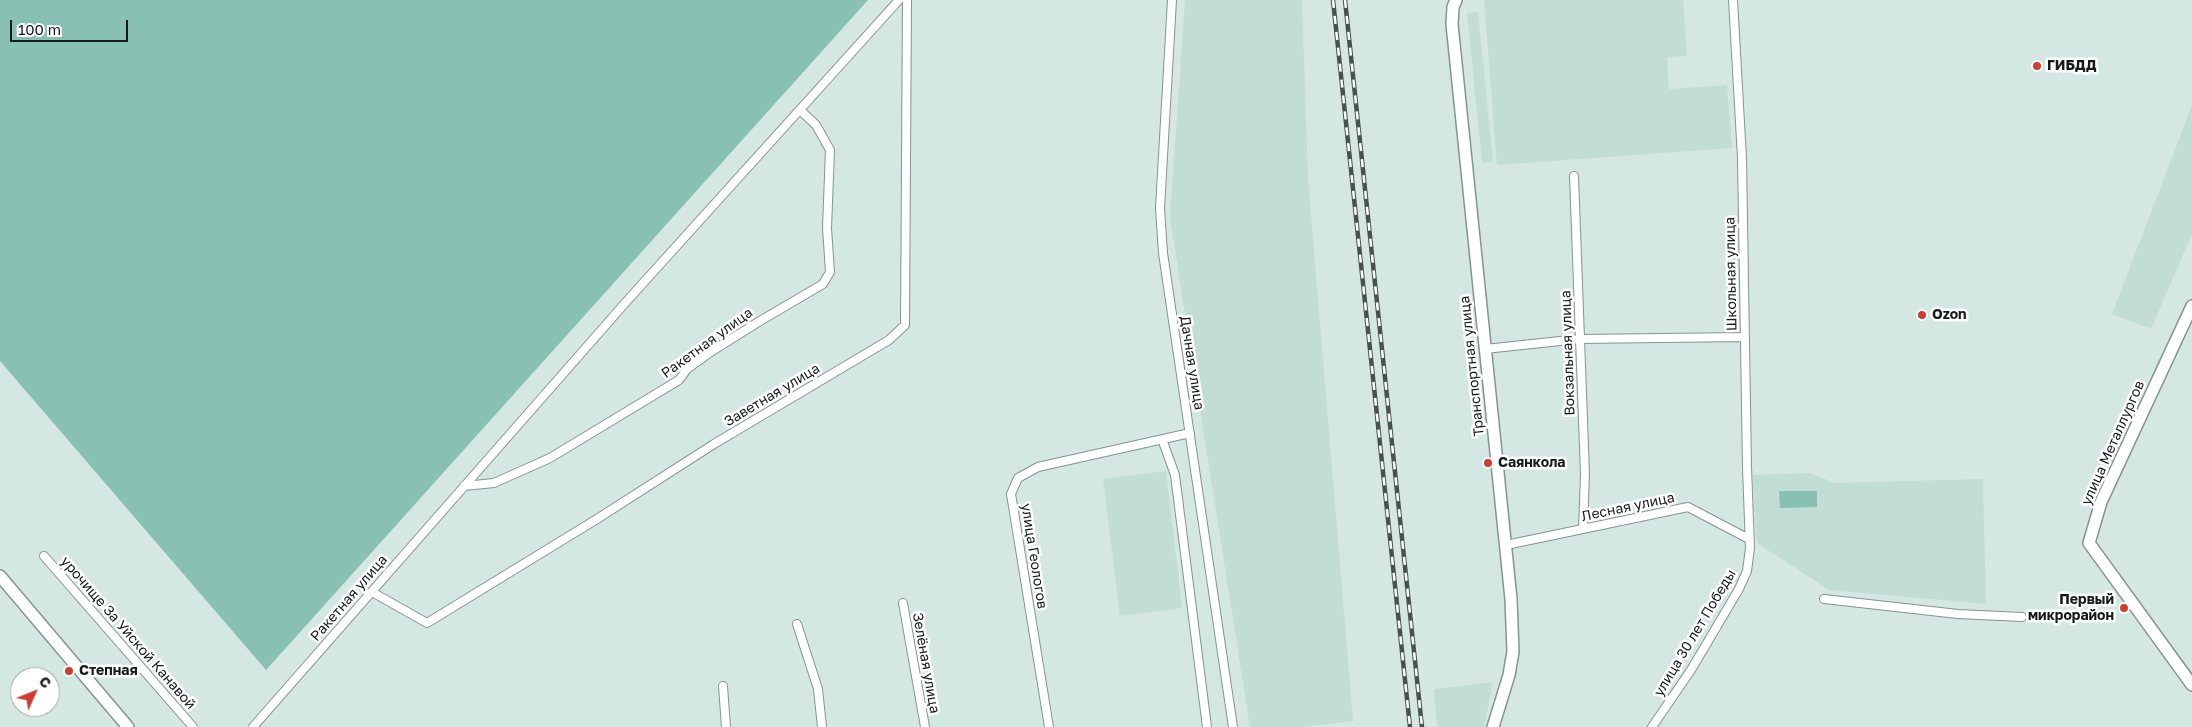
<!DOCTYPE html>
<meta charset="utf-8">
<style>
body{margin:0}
#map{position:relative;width:2192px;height:727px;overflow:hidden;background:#d5e7e3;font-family:"Golos Text",sans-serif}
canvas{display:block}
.north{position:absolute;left:10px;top:667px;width:50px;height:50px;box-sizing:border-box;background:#fff;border:1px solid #a1a4a3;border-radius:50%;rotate:46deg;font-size:14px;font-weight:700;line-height:20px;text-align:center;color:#141b19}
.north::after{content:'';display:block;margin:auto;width:18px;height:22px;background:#cc3f30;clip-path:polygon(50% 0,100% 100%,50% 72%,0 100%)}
.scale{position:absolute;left:10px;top:20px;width:118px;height:22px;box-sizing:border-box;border:2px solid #141b19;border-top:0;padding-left:6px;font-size:15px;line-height:18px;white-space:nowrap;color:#141b19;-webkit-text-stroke:4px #fff;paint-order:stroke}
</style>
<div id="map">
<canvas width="2192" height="727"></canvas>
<div class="north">С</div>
<div class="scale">100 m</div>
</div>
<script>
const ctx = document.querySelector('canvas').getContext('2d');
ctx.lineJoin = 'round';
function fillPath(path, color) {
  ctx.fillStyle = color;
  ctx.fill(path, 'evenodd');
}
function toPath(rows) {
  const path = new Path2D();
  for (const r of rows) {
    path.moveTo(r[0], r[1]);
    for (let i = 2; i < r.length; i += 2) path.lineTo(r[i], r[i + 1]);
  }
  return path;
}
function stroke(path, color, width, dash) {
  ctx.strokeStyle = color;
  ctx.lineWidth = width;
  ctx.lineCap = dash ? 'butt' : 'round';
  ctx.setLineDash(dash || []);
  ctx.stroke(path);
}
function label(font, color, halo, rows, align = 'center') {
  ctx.font = font + ' "Golos Text",sans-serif';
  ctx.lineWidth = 5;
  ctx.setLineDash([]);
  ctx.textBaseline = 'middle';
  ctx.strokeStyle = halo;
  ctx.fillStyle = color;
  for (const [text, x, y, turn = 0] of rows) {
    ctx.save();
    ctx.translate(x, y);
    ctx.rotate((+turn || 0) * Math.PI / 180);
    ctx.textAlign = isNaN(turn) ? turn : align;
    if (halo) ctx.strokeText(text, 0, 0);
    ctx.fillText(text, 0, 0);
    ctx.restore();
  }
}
fillPath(toPath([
 [1185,0,1302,0,1308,177,1353,721,1303,727,1250,727,1170,218],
 [1484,0,1683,0,1687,56,1667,57,1669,89,1727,85,1732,148,1497,165],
 [1478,12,1493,162,1482,163,1467,13],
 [2192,105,2192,234,2151,329,2112,314],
 [1166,471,1182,608,1120,616,1103,479],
 [1810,473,1835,483,1983,479,1986,604,1829,590,1757,543,1752,475],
 [1493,682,1484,727,1437,727,1434,689]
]), '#c2ddd6');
fillPath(toPath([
 [0,0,868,0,266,670,0,361],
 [1779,491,1817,491,1817,507,1780,508]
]), '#88c0b4');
const street = toPath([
 [1172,0,1160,208,1163,253,1233,727],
 [1574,176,1585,474,1583,529],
 [1485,349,1579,339,1745,337],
 [1162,439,1175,475,1207,727],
 [464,486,494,483,550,458,679,380,687,369,712,351,760,321,823,284,830,272,827,228,830,150,816,125,800,110],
 [1506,545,1688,507,1749,539],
 [44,556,193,727],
 [372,592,427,623,597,519,714,444,889,340,905,325,907,0],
 [1824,599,1958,614,2022,617],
 [903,603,925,727],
 [797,624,818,689,822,727],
 [723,686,726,727],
 [253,727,626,302,899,0],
 [1049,727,1011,494,1018,478,1038,467,1190,433],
 [1652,727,1691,670,1739,589,1747,571,1750,548,1747,467,1742,158,1733,0]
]);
const secondary = toPath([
 [1456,0,1453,7,1452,24,1511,599,1513,652,1509,675,1493,727],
 [2192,306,2101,502,2089,543,2192,685],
 [0,576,128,727]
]);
stroke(street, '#849591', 10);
stroke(secondary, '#849591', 14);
stroke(street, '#fff', 8);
stroke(secondary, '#fff', 11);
const rail = toPath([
 [1333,0,1410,727],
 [1345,0,1422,727]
]);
stroke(rail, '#47514e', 4.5);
stroke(rail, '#fff', 2.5, [8]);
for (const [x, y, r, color] of [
 [2037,66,5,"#cc3f30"],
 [1922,315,5,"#cc3f30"],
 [1488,463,5,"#cc3f30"],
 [2124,608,5,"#cc3f30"],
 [69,671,5,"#cc3f30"]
]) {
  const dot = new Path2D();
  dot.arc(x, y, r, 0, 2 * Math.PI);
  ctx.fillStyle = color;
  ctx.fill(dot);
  stroke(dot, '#fff', 2);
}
label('bold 14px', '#141b19', '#fff', [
 ["ГИБДД",2047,66],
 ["Ozon",1932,315],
 ["Саянкола",1498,463],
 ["Первый",2114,600,"right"],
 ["микрорайон",2114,616,"right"],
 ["Степная",79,671]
], 'left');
label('14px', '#141b19', '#fff', [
 ["Школьная улица",1731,274,-91],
 ["Ракетная улица",707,343,-36],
 ["Вокзальная улица",1568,353,-92],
 ["Дачная улица",1192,363,81],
 ["Транспортная улица",1472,366,-96],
 ["Заветная улица",772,395,-31],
 ["улица Металлургов",2113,443,-66],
 ["Лесная улица",1628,507,-12],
 ["улица Геологов",1034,556,81],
 ["Ракетная улица",349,598,-49],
 ["урочище За Уйской Канавой",128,633,49],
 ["улица 30 лет Победы",1695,633,-59],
 ["Зелёная улица",926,663,80]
]);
</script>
